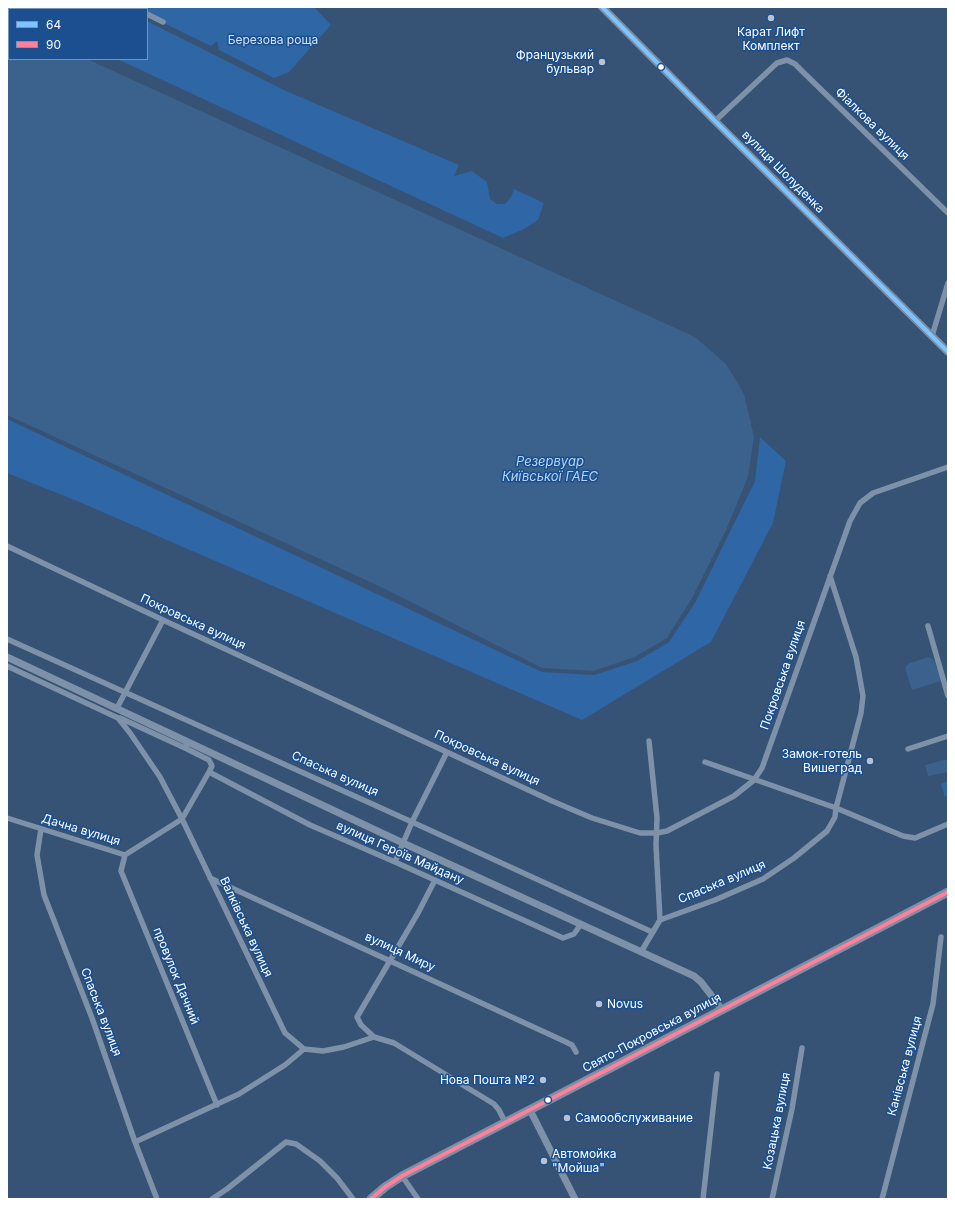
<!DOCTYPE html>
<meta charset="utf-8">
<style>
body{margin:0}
#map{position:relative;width:955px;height:1206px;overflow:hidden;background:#365274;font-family:Inter,sans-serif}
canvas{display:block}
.frame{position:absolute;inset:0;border:8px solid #fff;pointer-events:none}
.legend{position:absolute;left:8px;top:8px;width:140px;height:52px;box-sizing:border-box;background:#1b4f8f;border:1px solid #7695bc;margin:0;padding:5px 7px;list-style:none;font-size:12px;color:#fff}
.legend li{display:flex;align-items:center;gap:8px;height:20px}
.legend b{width:20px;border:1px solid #7695bc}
</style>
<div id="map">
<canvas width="955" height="1206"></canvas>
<div class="frame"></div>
<ul class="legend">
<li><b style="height:5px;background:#80c4ff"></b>64</li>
<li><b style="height:5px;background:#ff8098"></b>90</li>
</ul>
</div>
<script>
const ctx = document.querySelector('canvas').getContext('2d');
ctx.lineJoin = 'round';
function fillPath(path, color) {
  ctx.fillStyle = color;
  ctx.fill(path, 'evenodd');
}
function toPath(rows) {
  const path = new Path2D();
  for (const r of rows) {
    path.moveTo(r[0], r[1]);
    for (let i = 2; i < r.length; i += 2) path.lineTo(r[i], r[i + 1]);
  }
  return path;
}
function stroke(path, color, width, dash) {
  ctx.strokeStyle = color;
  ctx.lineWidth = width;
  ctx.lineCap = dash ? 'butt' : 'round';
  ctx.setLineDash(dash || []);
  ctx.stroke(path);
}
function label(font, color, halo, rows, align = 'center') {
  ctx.font = font + ' Inter,sans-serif';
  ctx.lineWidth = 3;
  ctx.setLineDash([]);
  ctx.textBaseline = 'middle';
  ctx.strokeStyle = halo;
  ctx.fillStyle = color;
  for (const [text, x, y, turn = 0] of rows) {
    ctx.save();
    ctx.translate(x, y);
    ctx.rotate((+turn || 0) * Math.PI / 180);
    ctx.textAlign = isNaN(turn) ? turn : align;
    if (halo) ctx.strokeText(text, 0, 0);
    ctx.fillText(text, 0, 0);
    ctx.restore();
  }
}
fillPath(toPath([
 [7,7,37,7,39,9,9,9,9,11,7,10],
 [70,7,119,7,123,9,74,9],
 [132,7,314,7,331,25,289,72,274,78,219,50,217,41,211,46,147,15,147,9,136,9],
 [147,21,286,91,459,165,454,176,472,171,487,182,490,199,497,204,505,204,511,197,514,189,544,203,538,220,522,230,503,238,117,59,147,59],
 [7,419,542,672,594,675,637,661,669,642,695,603,755,481,760,437,786,461,773,523,711,642,582,720,77,501,7,473],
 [948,781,948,796,945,797,941,784]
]), '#2f66a5');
fillPath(toPath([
 [7,23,9,24,9,59,87,59,695,337,726,364,744,394,754,437,748,477,726,530,691,600,667,638,635,657,593,671,542,668,383,588,7,415],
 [929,657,934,660,941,681,912,690,906,671,906,666,910,663],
 [948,759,948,772,928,776,925,765]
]), '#3b618d');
stroke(toPath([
 [133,7,137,9],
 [147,14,163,22],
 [715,121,777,63,787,60,795,64,803,72,948,213],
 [932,336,948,283],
 [7,546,163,620,552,801,592,818,640,833,657,833,667,831,734,796,754,780,762,768,850,521,860,503,873,493,948,467],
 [928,626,948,696],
 [7,639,412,822,652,932],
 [7,666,118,718,130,733,160,777,182,819,285,1033,304,1049,323,1051,344,1047,374,1037,394,1043,494,1104,499,1110,505,1122],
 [117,708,163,620],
 [120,718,185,748],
 [908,749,948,736],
 [705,762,836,808,903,836,915,838,948,824],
 [209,772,310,825,395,862,563,938,574,934,581,924],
 [7,818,125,855,182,819,209,772,212,766,209,760,185,748,188,742],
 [41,829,37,855,44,895,92,1018,135,1142,157,1199],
 [125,855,121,871,217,1105],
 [395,862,412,822,447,752],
 [210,878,566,1042,572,1045,576,1052],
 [660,920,715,900,763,879,794,858,827,831,835,817,836,808,861,713,863,696,856,657,830,576],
 [641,952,660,920,656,845,657,818,649,741],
 [374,1037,361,1025,357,1017,418,913,435,880],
 [135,1142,239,1094,285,1065,304,1049],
 [402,1176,418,1199],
 [212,1199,227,1189,286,1142,296,1144,320,1161,337,1178,353,1199],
 [703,1199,717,1074],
 [772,1199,792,1109,802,1048],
 [882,1199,933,1004,941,937]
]), '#7d92a8', 5.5);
stroke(toPath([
 [7,657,403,843,694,976,701,982,718,1004,721,1010],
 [530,1110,575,1199]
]), '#7d92a8', 7);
stroke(toPath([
 [602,7,715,121,948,352]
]), '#798da4', 8);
stroke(toPath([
 [371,1199,385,1187,402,1176,597,1075,948,892]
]), '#7d8ea7', 9);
stroke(toPath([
 [602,7,715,121,948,352]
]), '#80c4ff', 4);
stroke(toPath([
 [371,1199,385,1187,402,1176,597,1075,948,892]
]), '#ff8098', 4);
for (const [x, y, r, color] of [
 [771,18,4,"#b9c2ce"],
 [602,62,4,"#b9c2ce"],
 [661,67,3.5,"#fff"],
 [870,761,4,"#b9c2ce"],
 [599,1004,4,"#b9c2ce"],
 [543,1080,4,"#b9c2ce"],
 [548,1100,3.5,"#fff"],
 [567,1118,4,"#b9c2ce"],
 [544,1161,4,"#b9c2ce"]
]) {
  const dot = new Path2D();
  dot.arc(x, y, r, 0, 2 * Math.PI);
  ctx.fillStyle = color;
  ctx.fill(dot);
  stroke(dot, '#1b4f8f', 1.5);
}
label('12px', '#fff', '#1b4f8f', [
 ["Карат Лифт",771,32,"center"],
 ["Комплект",771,46,"center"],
 ["Французький",594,55],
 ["бульвар",594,69],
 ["Замок-готель",862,754],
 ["Вишеград",862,768],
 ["Novus",607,1004,"left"],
 ["Нова Пошта №2",535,1080],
 ["Самообслуживание",575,1118,"left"],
 ["Автомойка",552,1154,"left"],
 ["\"Мойша\"",552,1168,"left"]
], 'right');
label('12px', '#cfe3fa', '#1b4f8f', [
 ["Березова роща",273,40]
]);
label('12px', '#fff', '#1b4f8f', [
 ["Фіалкова вулиця",872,124,44],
 ["вулиця Шолуденка",783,172,45],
 ["Покровська вулиця",193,622,25],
 ["Покровська вулиця",783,675,-71],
 ["Покровська вулиця",487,758,25],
 ["Спаська вулиця",335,774,24],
 ["Дачна вулиця",81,830,17],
 ["вулиця Героїв Майдану",400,853,24],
 ["Спаська вулиця",722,882,-23],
 ["Валківська вулиця",246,927,65],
 ["вулиця Миру",400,952,25],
 ["провулок Дачний",176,976,68],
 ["Спаська вулиця",101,1012,69],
 ["Свято-Покровська вулиця",652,1033,-28],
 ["Канівська вулиця",905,1066,-75],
 ["Козацька вулиця",777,1121,-79]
]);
label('italic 13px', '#b5d3f5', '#1b4f8f', [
 ["Резервуар",550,462],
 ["Київської ГАЕС",550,477]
]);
</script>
